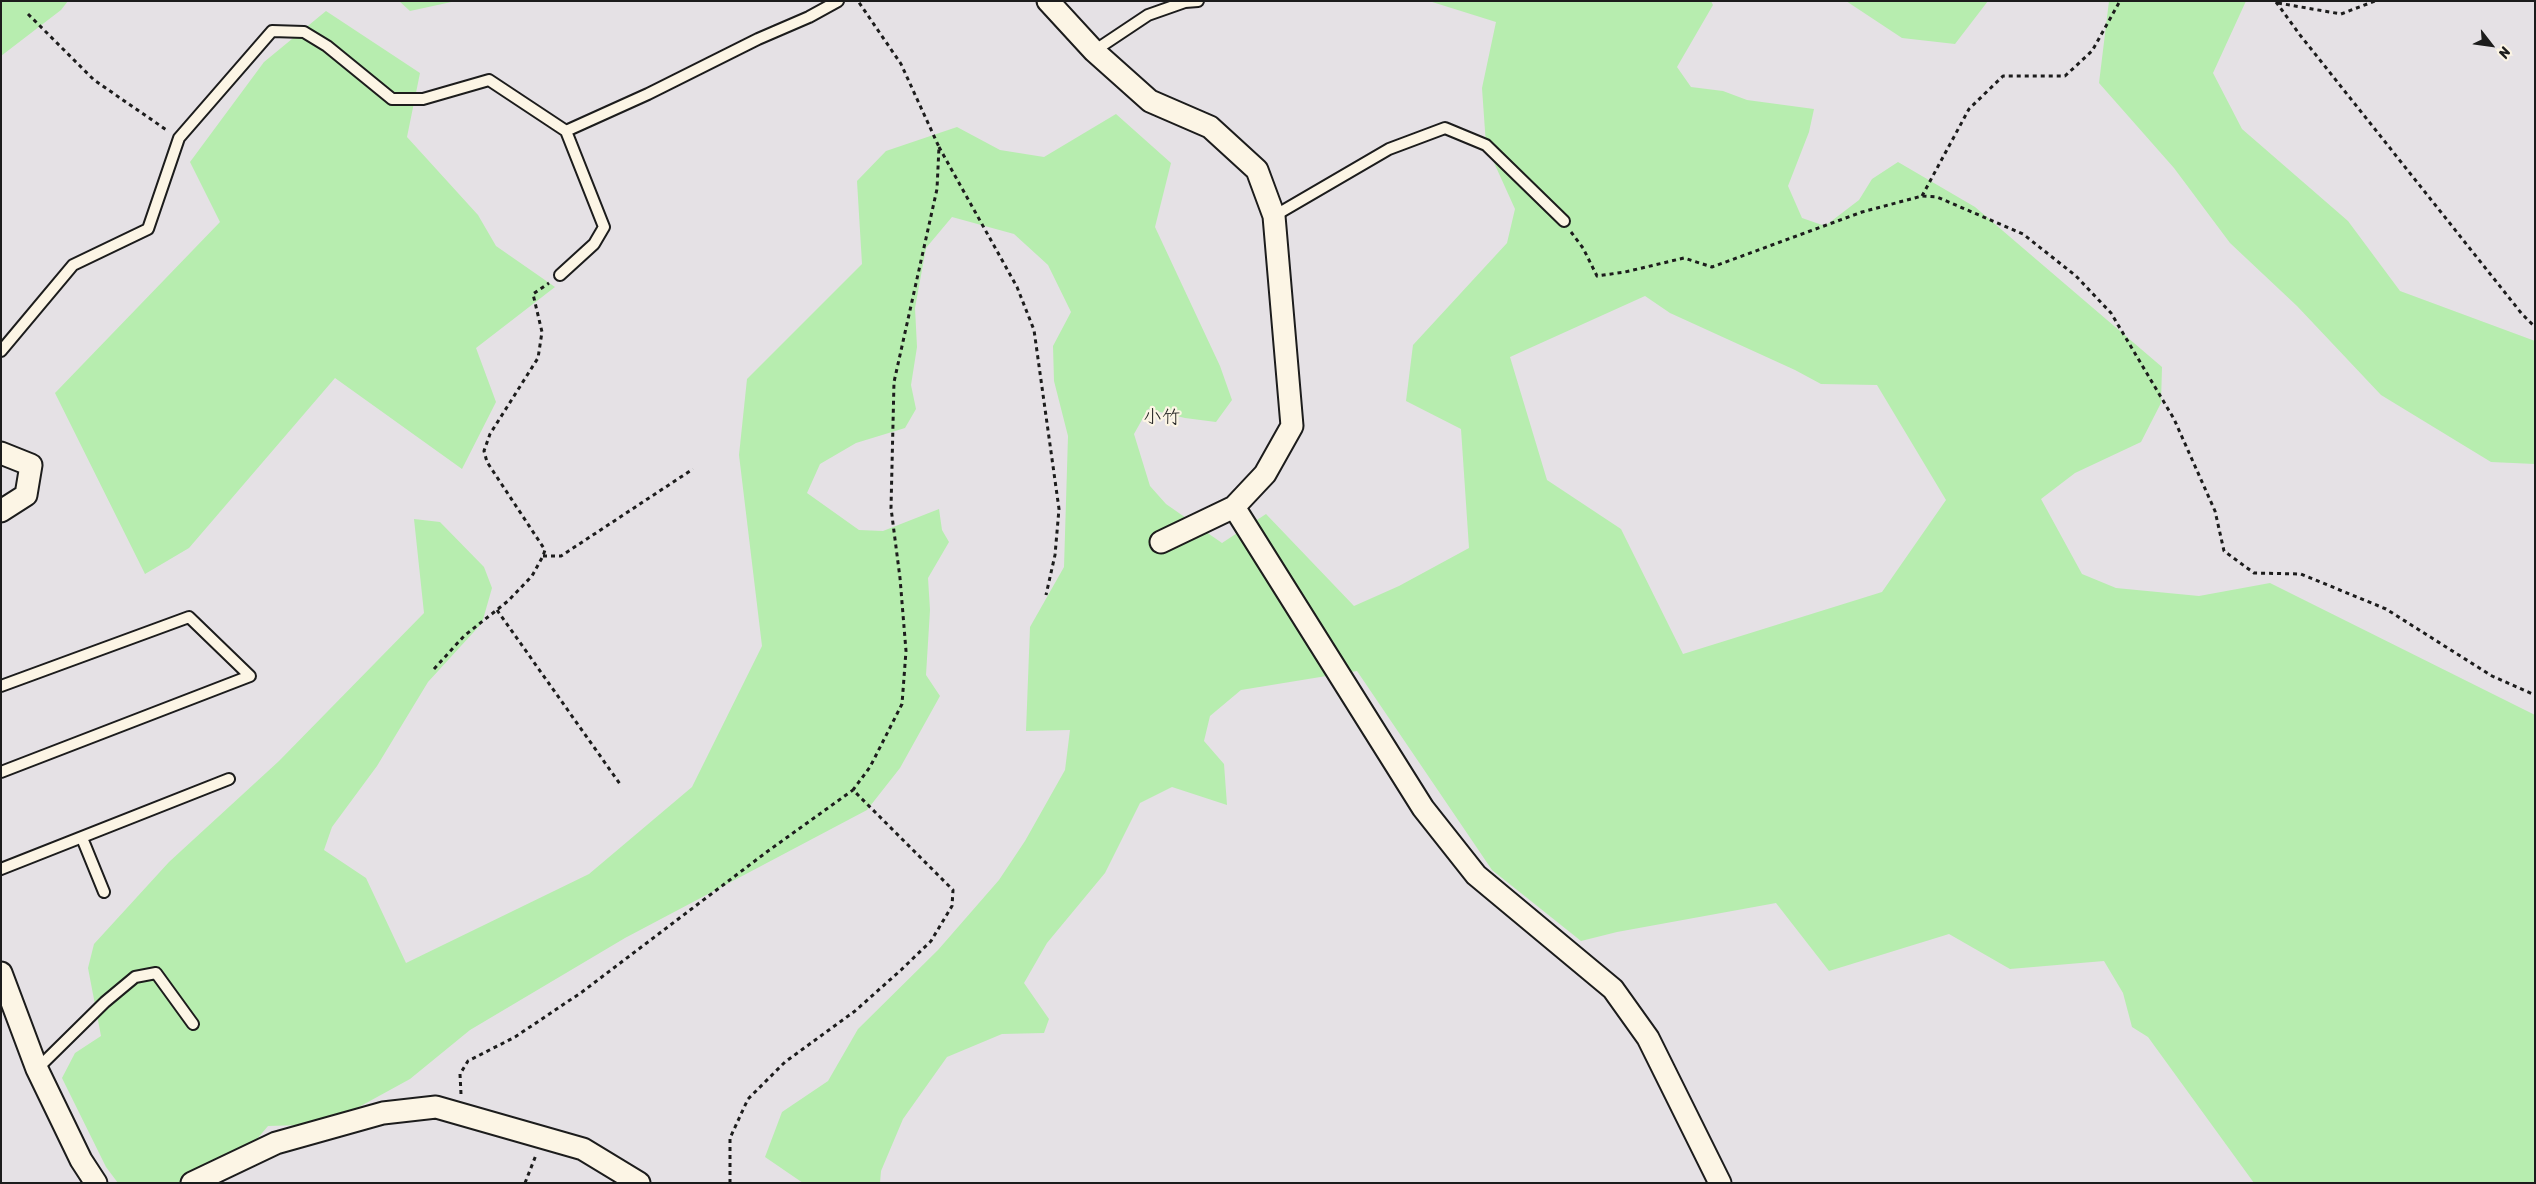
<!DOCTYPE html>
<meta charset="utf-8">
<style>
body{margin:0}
#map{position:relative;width:2536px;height:1184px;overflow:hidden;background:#e5e1e5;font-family:Sriracha,sans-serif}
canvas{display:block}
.frame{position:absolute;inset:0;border:2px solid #1c1c1c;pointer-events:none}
.north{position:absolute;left:2466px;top:20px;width:50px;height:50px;-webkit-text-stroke:4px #fcf5e5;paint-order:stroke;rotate:120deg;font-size:14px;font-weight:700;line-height:20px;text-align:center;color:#1c1c1c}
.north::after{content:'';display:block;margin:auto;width:18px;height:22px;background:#1c1c1c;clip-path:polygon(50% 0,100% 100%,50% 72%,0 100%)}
</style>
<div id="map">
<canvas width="2536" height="1184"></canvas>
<div class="frame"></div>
<div class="north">N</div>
</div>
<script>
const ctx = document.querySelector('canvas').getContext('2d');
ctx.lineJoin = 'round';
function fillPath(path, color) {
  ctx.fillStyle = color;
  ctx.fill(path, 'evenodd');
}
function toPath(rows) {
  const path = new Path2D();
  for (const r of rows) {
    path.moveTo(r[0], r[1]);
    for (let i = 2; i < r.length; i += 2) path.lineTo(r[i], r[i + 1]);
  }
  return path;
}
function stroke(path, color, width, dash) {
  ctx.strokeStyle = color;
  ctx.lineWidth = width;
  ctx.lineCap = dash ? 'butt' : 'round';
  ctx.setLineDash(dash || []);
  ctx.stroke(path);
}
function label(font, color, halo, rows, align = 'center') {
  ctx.font = font + ' Sriracha,"Klee One",sans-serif';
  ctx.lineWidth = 4.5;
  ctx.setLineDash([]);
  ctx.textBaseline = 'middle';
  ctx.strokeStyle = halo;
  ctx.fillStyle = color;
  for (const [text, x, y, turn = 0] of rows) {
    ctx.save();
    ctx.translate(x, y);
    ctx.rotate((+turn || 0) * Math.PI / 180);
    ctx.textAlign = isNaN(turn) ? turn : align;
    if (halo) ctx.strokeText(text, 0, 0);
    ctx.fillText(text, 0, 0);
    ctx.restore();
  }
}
fillPath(toPath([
 [1,1,68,1,61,10,1,56],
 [399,1,456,1,410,11],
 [1429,1,1711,1,1713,5,1677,67,1691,87,1723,91,1747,100,1814,109,1809,132,1788,186,1802,218,1825,226,1859,200,1872,179,1898,162,1975,207,2162,367,2161,403,2141,442,2075,473,2041,499,2082,574,2116,588,2199,596,2270,583,2535,715,2535,1183,2254,1183,2148,1037,2132,1027,2123,993,2104,961,2010,969,1949,934,1829,971,1776,903,1617,932,1581,941,1492,870,1357,671,1241,690,1210,716,1204,741,1224,764,1227,805,1172,787,1140,803,1105,873,1047,943,1024,983,1049,1019,1044,1033,1002,1034,947,1057,903,1119,881,1171,880,1183,803,1183,765,1157,782,1112,828,1081,858,1029,938,950,999,880,1025,841,1065,770,1070,730,1026,731,1030,627,1064,567,1068,436,1054,381,1053,346,1071,312,1048,265,1014,234,952,217,926,248,915,308,917,347,911,385,916,409,905,428,856,443,820,464,807,493,859,530,883,531,939,509,942,530,949,542,928,578,930,610,926,675,940,696,900,768,867,810,625,938,470,1030,410,1079,337,1119,303,1125,268,1126,220,1183,118,1183,106,1167,62,1078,75,1053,101,1036,88,968,94,944,169,862,279,761,424,613,414,519,440,522,484,567,492,588,482,623,428,682,377,766,332,827,324,850,366,878,406,963,589,874,692,787,762,646,739,455,747,379,862,264,857,181,886,151,957,127,1000,150,1044,157,1116,114,1171,163,1155,227,1220,366,1232,400,1216,422,1185,418,1148,409,1134,434,1150,486,1166,504,1222,543,1266,514,1354,606,1399,586,1469,548,1461,429,1406,401,1413,345,1507,243,1515,209,1486,145,1482,88,1496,22],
 [1645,296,1670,313,1795,370,1821,384,1877,385,1946,500,1882,592,1683,654,1621,529,1547,480,1510,357],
 [1846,1,1988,1,1955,44,1902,38],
 [2109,1,2246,1,2213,73,2242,129,2348,221,2400,291,2535,341,2535,464,2491,462,2381,395,2297,306,2230,243,2174,168,2099,83],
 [326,11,420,73,407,137,478,215,496,246,555,287,476,348,496,402,462,469,335,378,189,548,145,574,55,393,220,222,190,162,264,62]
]), '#b7edaf');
const service = toPath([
 [1094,51,1148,15,1185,2,1198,1],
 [1274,216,1389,149,1445,128,1486,145,1564,221],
 [560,275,594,244,604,227,566,131,648,94,758,39,809,17,838,1],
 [1,351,73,265,148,229,179,138,272,31,304,32,327,46,392,99,423,99,489,80,566,131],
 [1,686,189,617,250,676,1,772],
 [82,838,104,892],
 [1,869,229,779],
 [37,1069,105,1002,135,977,156,973,193,1024]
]);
const minor = toPath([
 [1048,1,1094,51,1150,101,1210,127,1257,170,1274,216,1292,426,1265,474,1234,507,1161,542],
 [1,453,31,465,26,495,1,511],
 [1234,507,1423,808,1476,875,1613,989,1648,1038,1720,1183],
 [1,973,37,1069,81,1160,96,1183],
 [192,1183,276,1143,383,1113,436,1107,583,1149,639,1183]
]);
stroke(service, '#1c1c1c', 14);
stroke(minor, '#1c1c1c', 25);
stroke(toPath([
 [2276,2,2300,35,2522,314,2535,327],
 [2278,3,2341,14,2375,1],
 [28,14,94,80,168,131],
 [939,147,1017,287,1034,330,1059,509,1055,555,1046,595],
 [1922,196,1969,109,2003,76,2065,76,2092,51,2120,1],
 [1571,232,1583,248,1597,276,1625,272,1684,258,1712,267,1862,212,1922,196,1937,197,2023,234,2076,276,2111,313,2174,419,2215,511,2224,551,2254,573,2301,574,2386,609,2492,676,2535,695],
 [543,556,561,556,693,469],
 [497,610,620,784],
 [434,669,464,636,508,601,532,576,543,556,545,550,487,462,484,451,490,434,538,358,542,332,533,294,549,283],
 [461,1094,460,1074,468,1061,515,1037,582,992,768,851,853,790],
 [525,1183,536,1155],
 [730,1183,730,1138,748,1099,785,1062,855,1011,901,970,931,941,952,906,953,890,853,790,870,767,902,704,906,651,900,578,891,508,894,382,937,189,939,147,901,64,858,1]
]), '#1c1c1c', 3, [4, 4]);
stroke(service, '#fcf5e5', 10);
stroke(minor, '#fcf5e5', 21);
label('19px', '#1c1c1c', '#fcf5e5', [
 ["小竹",1162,418]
]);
</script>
